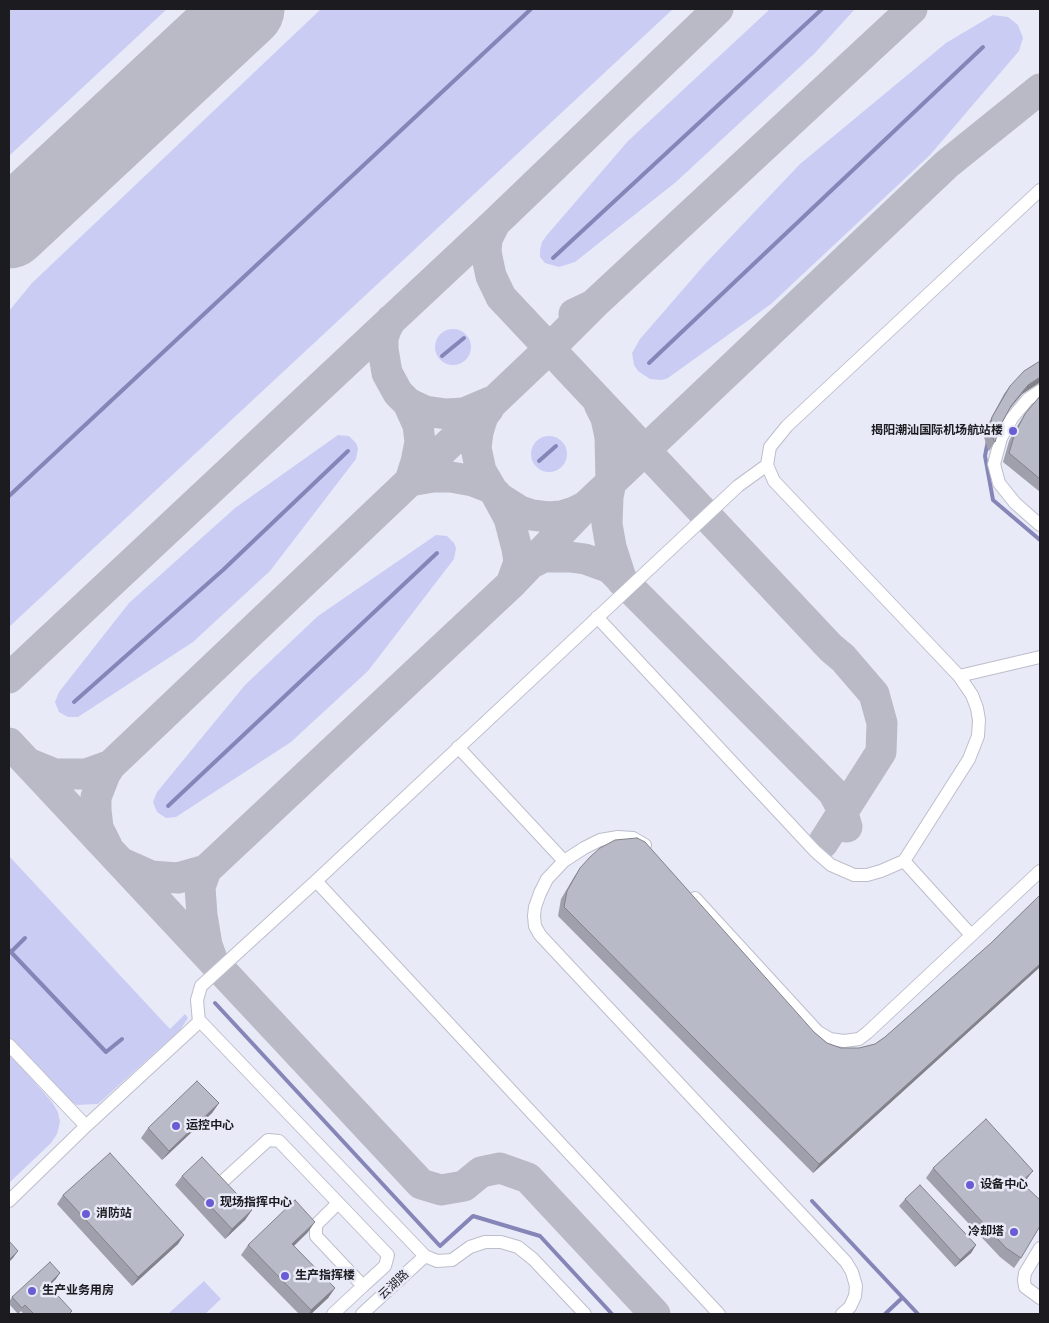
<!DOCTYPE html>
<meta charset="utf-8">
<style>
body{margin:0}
#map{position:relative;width:1049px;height:1323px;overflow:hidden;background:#e9eaf8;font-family:"Archivo Narrow",sans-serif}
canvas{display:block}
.frame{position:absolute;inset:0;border:10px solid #1b1b20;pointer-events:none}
</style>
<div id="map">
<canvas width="1049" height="1323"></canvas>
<div class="frame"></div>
</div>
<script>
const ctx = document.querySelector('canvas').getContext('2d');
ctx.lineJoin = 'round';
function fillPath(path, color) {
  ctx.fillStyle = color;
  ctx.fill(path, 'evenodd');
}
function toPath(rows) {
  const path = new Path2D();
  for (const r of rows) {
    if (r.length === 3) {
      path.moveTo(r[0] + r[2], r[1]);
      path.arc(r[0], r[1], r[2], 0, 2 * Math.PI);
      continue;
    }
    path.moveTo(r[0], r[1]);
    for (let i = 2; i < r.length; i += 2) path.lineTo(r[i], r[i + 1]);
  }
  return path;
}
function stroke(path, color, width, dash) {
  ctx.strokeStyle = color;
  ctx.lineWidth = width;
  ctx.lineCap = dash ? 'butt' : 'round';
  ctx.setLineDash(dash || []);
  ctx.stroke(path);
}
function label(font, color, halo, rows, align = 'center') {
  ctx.font = font + ' "Archivo Narrow","Noto Sans SC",sans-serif';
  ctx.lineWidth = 5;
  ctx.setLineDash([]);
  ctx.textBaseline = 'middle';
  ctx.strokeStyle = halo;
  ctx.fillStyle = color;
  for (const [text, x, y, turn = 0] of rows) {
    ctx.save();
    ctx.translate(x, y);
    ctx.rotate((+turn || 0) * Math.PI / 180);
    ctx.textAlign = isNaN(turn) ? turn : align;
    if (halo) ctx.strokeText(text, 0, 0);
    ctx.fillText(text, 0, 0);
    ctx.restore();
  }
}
fillPath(toPath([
 [9,9,167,9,9,156],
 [321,9,673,9,9,627,9,311,32,283],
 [770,9,855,9,815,53,676,182,575,262,559,267,545,263,540,257,540,250,542,242,547,235,628,141],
 [993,15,1008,17,1018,25,1023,38,1019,51,930,155,771,304,668,378,662,380,650,379,638,371,634,365,632,353,640,339,705,264,800,164,946,43],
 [453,347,18],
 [338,435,349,436,356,443,358,448,356,459,270,571,193,642,78,717,68,717,59,712,55,702,59,692,129,603,235,508],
 [549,454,18],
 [436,535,447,536,454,543,456,548,454,559,368,671,291,742,176,817,166,818,157,812,153,802,157,792,245,685,318,616],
 [9,856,170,1029,185,1014,188,1018,180,1030,98,1104,77,1105,63,1096,9,1038],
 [9,1053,52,1102,58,1112,60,1122,57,1134,51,1143,9,1183],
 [204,1281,221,1299,205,1314,168,1314]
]), '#caccf4');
stroke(toPath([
 [553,258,822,9],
 [442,356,464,338],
 [649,363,983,47],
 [988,440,985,456,993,500,1040,540],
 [539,461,556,446],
 [9,496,531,9],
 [74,702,223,570,348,451],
 [168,806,437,553],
 [9,950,106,1052,122,1039],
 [11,952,25,938],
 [215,1003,440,1246,473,1216,540,1236,612,1314],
 [812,1201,918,1314],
 [885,1314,902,1298]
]), '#8585b8', 4);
stroke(toPath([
 [495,223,487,239,486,252,491,276,501,297,831,648,843,658,874,694,882,723,881,752,823,843],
 [9,231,19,219],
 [574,314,593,305,912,9],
 [391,320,386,329,383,338,383,349,387,373,398,393,423,418],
 [408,403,425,411,446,414,464,413,490,402],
 [408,403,418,425,420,442,416,462,410,481,433,477,451,477,473,481,491,488],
 [599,404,606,418,610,437,611,482,608,497,607,524,611,547,622,581],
 [489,408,483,416,478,432,476,448,481,471,491,488],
 [496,494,509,518,517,549,519,562,511,584],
 [498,497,520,511,532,515,548,517,561,516,574,512,586,506,947,164,1040,89],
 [530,564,544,557,570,557,585,559,610,568,833,792,841,807,847,827],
 [9,678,495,223,718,9],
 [9,743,421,1184,441,1190,464,1186,481,1172,500,1168,528,1178,655,1314],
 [28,763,55,774,86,774,111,765,550,348,593,305],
 [107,846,98,828,96,810,96,797,105,774,111,765],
 [124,864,151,876,178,878,206,870,511,584,584,508],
 [206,870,200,887,202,915,207,945,212,959]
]), '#b9bac6', 31);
stroke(toPath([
 [9,229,245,9]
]), '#b9bac6', 79);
const minor = toPath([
 [1040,391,1028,399,1012,418,1001,438,994,464,999,483,1015,503,1040,525],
 [597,617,815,851,831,865,854,875,867,875,881,871,904,861,969,759,978,736,979,720,977,708,972,695,959,676,774,481,767,465,770,447,787,426,1040,190],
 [959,676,1040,657],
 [458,747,564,861],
 [645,845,633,838,618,837,600,840,584,848,564,861,547,879,540,893,535,907,534,916,535,926,540,935,846,1262,852,1272,856,1286,855,1296,850,1307,842,1314],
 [904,861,971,935],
 [316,881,719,1314],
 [695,898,818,1032,830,1039,844,1041,859,1039,868,1032,1040,871],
 [199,1022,197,1000,201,986,316,881,707,515,738,486,767,465],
 [9,1045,86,1126],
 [222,1182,268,1140,279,1141,388,1255,385,1266,363,1286],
 [9,1201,86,1126,200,1021,425,1256,437,1261,452,1260,470,1247,485,1242,501,1242,518,1247,533,1259,585,1314],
 [1040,1248,1025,1273,1024,1280,1025,1287,1040,1298],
 [333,1314,363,1286,316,1236,316,1225,338,1203],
 [362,1314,425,1256]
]);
stroke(minor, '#bdbecb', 14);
stroke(minor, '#fff', 12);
fillPath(toPath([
 [1039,383,1022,394,1009,410,1000,426,995,442,989,451,988,450,984,437,987,426,1004,394,1010,386],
 [1040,396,1040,492,1003,462,1009,441,1019,423,1025,414],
 [580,868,814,1032,827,1043,841,1048,859,1048,875,1044,885,1037,991,943,1040,895,1040,967,813,1173,558,916,561,899,574,877],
 [219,1103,212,1113,162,1160,141,1138,148,1128],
 [933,1168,1026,1180,1023,1184,1021,1258,1014,1268,1000,1257,926,1178],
 [182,1176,252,1210,245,1220,225,1239,175,1185],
 [63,1195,184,1235,178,1244,132,1286,57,1204],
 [905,1199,976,1245,971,1253,955,1267,899,1206],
 [308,1232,294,1246,335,1288,328,1298,311,1314,299,1314,241,1255,248,1245],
 [56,1279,49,1286,70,1314,24,1314,21,1311,18,1314,9,1304,9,1302,12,1297]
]), '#9fa0ab');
fillPath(toPath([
 [1040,377,1040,384,1039,383,1022,394,1005,414,1028,385],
 [1040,964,1040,967,813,1173,819,1164],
 [219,1103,212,1113,162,1160,169,1151],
 [1033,1171,1026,1180,1014,1192,1021,1182],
 [252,1210,245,1220,225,1239,232,1229],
 [315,1222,308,1232,285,1254,292,1244],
 [184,1235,178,1244,132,1286,138,1277],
 [976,1245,971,1253,955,1267,960,1260],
 [18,1251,13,1258,9,1262,9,1260],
 [60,1273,56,1279,43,1291,48,1285],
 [335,1288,328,1298,311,1314,309,1314,311,1310]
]), '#82828b');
const building = toPath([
 [1040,361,1040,377,1028,385,1011,406,1000,426,995,442,994,441,990,428,992,417,1010,386,1024,371,1040,361],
 [1040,396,1040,479,1009,453,1015,433,1025,414,1040,396],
 [637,838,645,842,814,1032,827,1043,841,1048,859,1048,875,1044,885,1037,991,943,1040,895,1040,964,819,1164,564,907,567,891,580,868,590,857,600,848,615,840,637,838],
 [197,1081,219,1103,169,1151,148,1128,197,1081],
 [986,1119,1033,1171,1021,1182,1040,1200,1040,1226,1021,1258,1006,1248,933,1168,986,1119],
 [110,1153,184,1235,138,1277,63,1195,110,1153],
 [202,1157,252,1210,232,1229,182,1176,202,1157],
 [920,1185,976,1245,960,1260,905,1199,920,1185],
 [295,1200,315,1222,292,1244,335,1288,311,1310,248,1245,295,1200],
 [9,1241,18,1251,9,1260,9,1241],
 [50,1262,60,1273,48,1285,72,1311,69,1314,34,1314,25,1305,22,1308,12,1297,50,1262]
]);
fillPath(building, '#b9bac7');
stroke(building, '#82828b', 1);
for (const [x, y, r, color] of [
 [1013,431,5,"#695dd6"],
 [176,1126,5,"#695dd6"],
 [970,1185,5,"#695dd6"],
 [210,1203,5,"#695dd6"],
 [86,1214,5,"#695dd6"],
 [1014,1232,5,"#695dd6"],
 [285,1276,5,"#695dd6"],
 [32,1291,5,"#695dd6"]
]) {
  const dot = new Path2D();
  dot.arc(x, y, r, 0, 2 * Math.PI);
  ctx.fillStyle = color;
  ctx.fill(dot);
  stroke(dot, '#e9eaf8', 2);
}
label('bold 12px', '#1b1b20', '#e9eaf8', [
 ["揭阳潮汕国际机场航站楼",1003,431,"right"],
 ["运控中心",186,1126],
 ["设备中心",980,1185],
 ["现场指挥中心",220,1203],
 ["消防站",96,1214],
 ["冷却塔",1004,1232,"right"],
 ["生产指挥楼",295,1276],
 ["生产业务用房",42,1291]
], 'left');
label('12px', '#1b1b20', '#e9eaf8', [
 ["云湖路",394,1285,-43]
]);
</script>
